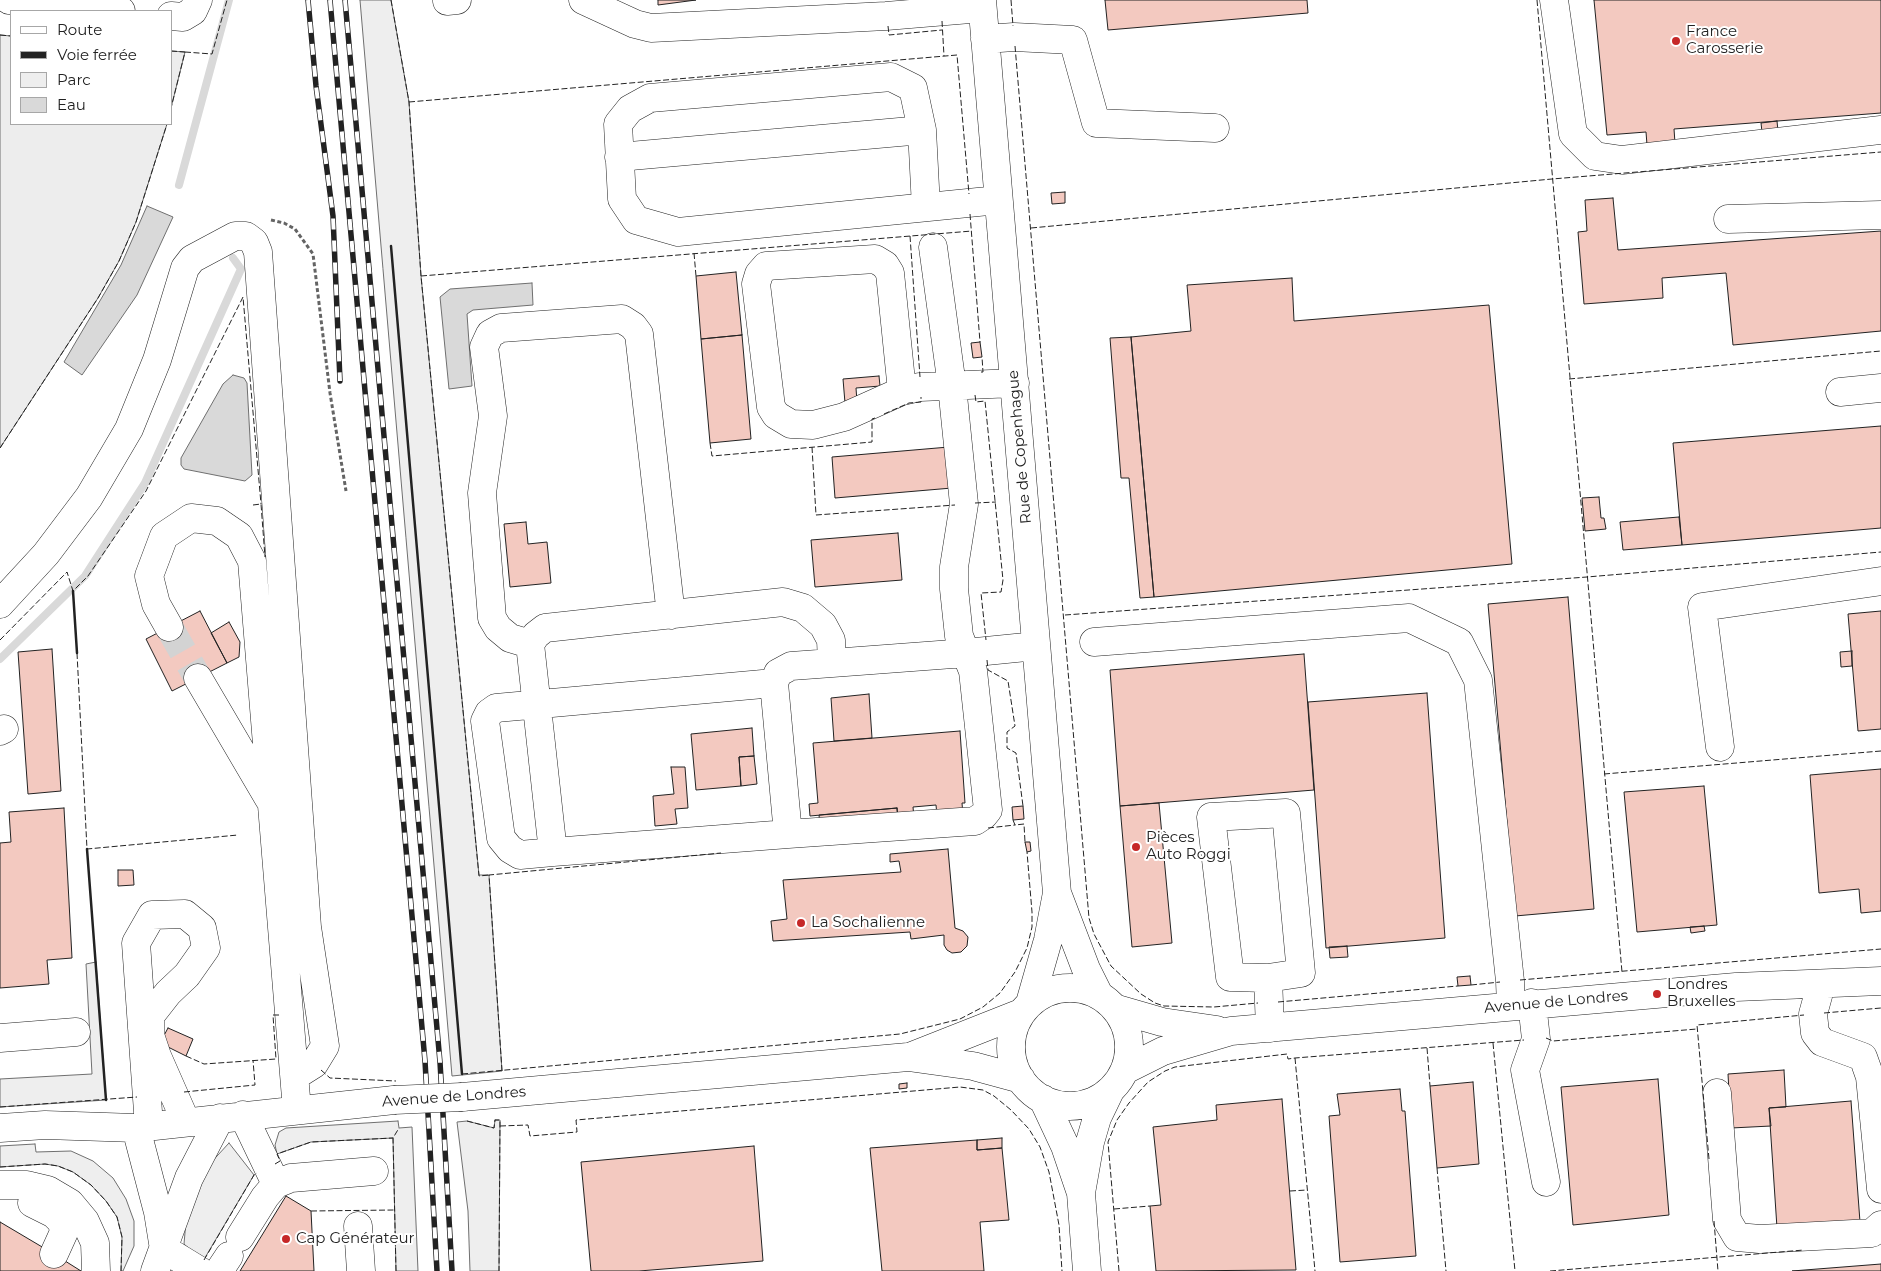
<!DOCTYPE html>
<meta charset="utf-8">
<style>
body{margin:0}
#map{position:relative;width:1881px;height:1271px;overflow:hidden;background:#fff;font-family:Montserrat,sans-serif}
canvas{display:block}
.legend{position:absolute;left:10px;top:10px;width:162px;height:115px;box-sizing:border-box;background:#fff;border:1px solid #a7a7a7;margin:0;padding:6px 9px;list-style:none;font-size:15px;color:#222}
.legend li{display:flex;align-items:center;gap:10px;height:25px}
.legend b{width:25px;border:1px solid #a7a7a7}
</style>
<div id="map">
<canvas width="1881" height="1271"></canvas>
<ul class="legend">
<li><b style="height:6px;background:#fff"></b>Route</li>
<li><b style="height:6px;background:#222"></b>Voie ferrée</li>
<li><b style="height:14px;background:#eee"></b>Parc</li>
<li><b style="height:14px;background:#d9d9d9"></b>Eau</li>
</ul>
</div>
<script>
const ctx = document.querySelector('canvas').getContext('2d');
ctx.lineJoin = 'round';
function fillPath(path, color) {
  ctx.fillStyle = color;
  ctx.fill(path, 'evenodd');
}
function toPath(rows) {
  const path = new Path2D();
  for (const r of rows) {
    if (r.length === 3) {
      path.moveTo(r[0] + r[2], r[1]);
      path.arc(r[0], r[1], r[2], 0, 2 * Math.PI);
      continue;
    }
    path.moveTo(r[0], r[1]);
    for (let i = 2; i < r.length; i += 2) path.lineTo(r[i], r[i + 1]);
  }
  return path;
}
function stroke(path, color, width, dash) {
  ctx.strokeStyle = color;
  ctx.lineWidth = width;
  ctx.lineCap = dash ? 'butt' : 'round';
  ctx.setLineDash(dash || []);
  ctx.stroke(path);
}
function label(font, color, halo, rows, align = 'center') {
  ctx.font = font + ' Montserrat,sans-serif';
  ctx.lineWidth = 4;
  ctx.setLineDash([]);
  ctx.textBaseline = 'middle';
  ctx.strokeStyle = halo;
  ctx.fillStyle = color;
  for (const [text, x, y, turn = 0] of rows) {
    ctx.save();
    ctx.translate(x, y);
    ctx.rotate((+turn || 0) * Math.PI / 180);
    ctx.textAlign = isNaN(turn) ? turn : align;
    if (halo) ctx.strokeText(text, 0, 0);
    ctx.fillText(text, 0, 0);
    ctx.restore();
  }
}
const green = toPath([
 [360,0,391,0,409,102,421,276,479,875,489,875,502,1071,452,1076,360,0],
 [96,962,106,1100,0,1107,0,1079,92,1074,86,964,96,962],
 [495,1120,500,1120,499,1271,470,1271,468,1211,457,1122,467,1121,494,1128,495,1120],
 [398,1121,399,1128,412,1127,418,1271,396,1271,393,1138,311,1142,277,1154,275,1145,279,1132,286,1128,398,1121],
 [229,1143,254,1175,203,1261,184,1244,186,1221,206,1168,229,1143],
 [35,1144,36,1152,71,1151,93,1161,113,1178,126,1199,134,1221,134,1246,123,1271,121,1271,122,1237,117,1217,106,1201,91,1185,73,1172,58,1166,45,1164,0,1167,0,1146,35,1144]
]);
fillPath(green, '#eee');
stroke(green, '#6f6f6f', 1);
const parking = toPath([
 [0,35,11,36,11,124,167,124,136,222,119,261,98,298,0,448,0,35],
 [171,51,185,52,171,108,171,51]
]);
fillPath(parking, '#ededed');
stroke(parking, '#6f6f6f', 1);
const water = toPath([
 [147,206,173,217,137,295,82,375,64,362,121,265,147,206],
 [532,283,533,305,473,310,467,314,472,386,449,389,440,297,450,289,532,283],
 [233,375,244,378,247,383,252,475,245,481,184,469,181,465,181,458,223,384,233,375]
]);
fillPath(water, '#d9d9d9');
stroke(water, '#6f6f6f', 1);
stroke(toPath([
 [179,185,229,0],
 [0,659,85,576,145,483,241,269,233,258]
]), '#d9d9d9', 8);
const building = toPath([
 [658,0,696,0,658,5,658,0],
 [1105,0,1307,0,1308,13,1108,30,1105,0],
 [1594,0,1881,0,1881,113,1674,129,1675,143,1647,145,1646,132,1607,135,1594,0],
 [1777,121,1778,131,1762,132,1761,123,1777,121],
 [1065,192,1065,203,1052,204,1051,193,1065,192],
 [1613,198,1618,250,1881,231,1881,331,1733,345,1726,273,1662,278,1663,298,1584,304,1578,232,1587,231,1585,200,1613,198],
 [736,272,742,335,701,339,696,276,736,272],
 [1292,278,1294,321,1489,305,1512,564,1154,597,1131,337,1191,331,1187,285,1292,278],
 [742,335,751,439,710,443,701,339,742,335],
 [1131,337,1154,597,1140,598,1129,478,1121,478,1110,338,1131,337],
 [980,342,982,357,973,358,971,343,980,342],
 [879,376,880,386,856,388,857,402,845,403,843,379,879,376],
 [1881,426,1881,528,1682,545,1673,443,1881,426],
 [949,447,952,488,835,498,832,457,949,447],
 [1599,497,1601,518,1604,518,1606,529,1585,531,1582,498,1599,497],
 [1679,517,1682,545,1623,550,1620,522,1679,517],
 [526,522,528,544,547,542,551,583,510,587,504,524,526,522],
 [898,533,902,580,815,587,811,540,898,533],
 [1568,597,1594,909,1515,916,1488,604,1568,597],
 [200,611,227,663,172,691,146,639,200,611],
 [1881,611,1881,729,1858,731,1848,614,1881,611],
 [229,622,240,642,239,657,227,663,211,633,229,622],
 [52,649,61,791,28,794,18,652,52,649],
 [1852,651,1852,666,1841,667,1840,652,1852,651],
 [1304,654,1314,790,1120,806,1110,670,1304,654],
 [1427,693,1445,938,1326,948,1308,702,1427,693],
 [869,694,872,738,834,741,831,698,869,694],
 [752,728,754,756,739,757,741,786,696,790,691,734,752,728],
 [960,731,965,803,962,803,963,815,937,816,936,805,913,807,914,818,898,820,897,808,810,816,809,804,818,803,813,743,960,731],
 [754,756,757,784,741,786,739,757,754,756],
 [671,767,685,767,688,808,675,809,677,824,655,826,653,796,674,794,671,767],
 [1881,769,1881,911,1861,913,1859,889,1819,893,1810,775,1881,769],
 [1704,786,1717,925,1637,932,1624,792,1704,786],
 [1159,803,1172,943,1132,947,1120,806,1159,803],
 [1023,806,1024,819,1013,820,1012,807,1023,806],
 [64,808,72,958,47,960,49,984,0,988,0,843,11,842,9,812,64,808],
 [897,808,898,820,820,825,819,815,897,808],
 [1025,842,1030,842,1031,851,1027,852,1025,842],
 [948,849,955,928,963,931,968,937,967,946,961,952,952,953,947,950,944,945,944,935,911,939,910,932,773,941,771,921,787,919,783,880,901,872,899,861,890,862,890,854,948,849],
 [118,870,133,870,134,885,118,886,118,870],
 [1704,926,1705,931,1691,933,1690,927,1704,926],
 [1347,946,1348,957,1330,958,1329,947,1347,946],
 [1470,976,1471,985,1458,986,1457,977,1470,976],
 [168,1028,193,1039,186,1056,160,1043,168,1028],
 [1784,1070,1786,1107,1769,1108,1771,1126,1731,1128,1728,1074,1784,1070],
 [1658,1079,1669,1215,1573,1225,1561,1087,1658,1079],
 [1473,1082,1479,1164,1437,1168,1430,1086,1473,1082],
 [907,1083,907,1088,899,1089,899,1084,907,1083],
 [1400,1089,1402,1111,1405,1111,1416,1256,1340,1262,1329,1116,1340,1115,1337,1094,1400,1089],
 [1282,1099,1296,1270,1156,1271,1150,1206,1161,1205,1153,1127,1217,1120,1216,1105,1282,1099],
 [1851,1101,1860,1222,1777,1228,1769,1108,1851,1101],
 [1002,1138,1002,1148,977,1150,977,1140,1002,1138],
 [977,1140,977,1150,1002,1148,1009,1220,980,1222,984,1271,882,1271,870,1148,977,1140],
 [754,1146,763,1261,639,1271,591,1271,581,1162,754,1146],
 [286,1196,311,1211,314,1271,240,1271,286,1196],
 [0,1222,54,1254,81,1271,0,1271,0,1222],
 [1881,1264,1881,1271,1792,1271,1881,1264]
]);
fillPath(building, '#f3c9c0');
stroke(building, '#222', 1);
stroke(toPath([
 [169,627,198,678]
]), '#d3d3d3', 28, [28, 14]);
const minor = toPath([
 [9,0,121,11],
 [583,0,635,24,651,28,886,16,982,8],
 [982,0,1057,893],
 [1554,0,1573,134,1595,156,1622,160,1881,130],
 [447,1,457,0],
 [171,16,183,17,193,11,198,0],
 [985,39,1014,37,1073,40,1096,123,1215,128],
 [619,157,922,130],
 [926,207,922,130,913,88,891,77,650,98,630,109,618,124,622,199,636,220,678,232,998,200],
 [1728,219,1881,215],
 [902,391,890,273,885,265,875,259,766,266,759,274,756,284,771,407,776,415,791,424,813,425,844,417,902,391,920,387,1015,383],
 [1840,392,1881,388],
 [0,604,46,554,89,497,129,429,157,360,185,268,192,259,235,236,246,236,254,242,258,252,307,927,325,1046,314,1064,295,1076],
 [169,627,156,604,149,576,164,536,191,518,217,521,239,536,252,561,297,1110],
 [1094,642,1409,618,1459,642,1478,680,1510,981,1511,1006],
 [530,644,510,638,498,628,492,618,482,493,493,416,484,347,490,334,501,328,622,319,633,326,639,334,671,615],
 [832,663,831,640,823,625,803,608,783,602,545,628,536,635,530,644,553,852,788,834,774,683,778,673,791,666,832,663,966,653,1036,646],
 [198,678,269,799],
 [0,731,4,729],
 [1720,747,1702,607,1881,581],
 [788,834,975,821,984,815,988,810,973,671,959,636,954,589,954,567,964,504,952,386,933,247],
 [553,852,520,855,510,849,501,838,485,721,489,713,496,708,774,683],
 [1268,978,1230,977,1211,817,1286,813,1301,973,1268,978,1270,1028],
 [1821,985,1813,1014,1815,1033,1822,1042,1863,1057,1870,1077,1881,1189],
 [1070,1047,59],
 [1030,1003,1048,940,1057,893,1086,969,1099,995],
 [1532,1003,1536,1039,1525,1070,1546,1182],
 [1117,1009,1162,1022,1217,1030],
 [0,1038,76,1032],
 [912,1056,1021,1013],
 [1125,1070,1163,1051,1231,1031,1736,987,1881,981],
 [1717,1093,1727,1220,1737,1237,1760,1239,1872,1233,1881,1225],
 [462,1097,908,1057,973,1066,1021,1079],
 [1043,1099,1065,1146,1081,1193,1090,1142,1097,1118,1110,1091],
 [243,1115,276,1184],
 [149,1126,136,943,152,915,185,914,202,928,206,948,187,975,168,993,150,1016,150,1035,157,1056,186,1122],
 [0,1128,45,1125,136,1128,394,1100],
 [136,1128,158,1212,163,1243],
 [0,1185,27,1185,48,1190,70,1203,85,1221,95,1243,96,1271],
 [1081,1193,1087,1271],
 [32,1203,54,1214,62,1222,64,1232,54,1254],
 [358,1226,361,1271],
 [240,1237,265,1197,276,1184,291,1178,374,1171],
 [164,1249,200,1271],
 [155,1271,189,1178,220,1118],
 [219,1271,229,1256]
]);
stroke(minor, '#222', 29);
stroke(toPath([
 [271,220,284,223,295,229,313,254,330,393,346,491]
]), '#646464', 3, [4, 2.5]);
stroke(minor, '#fff', 28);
const rail = toPath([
 [308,0,316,86,333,216,340,381],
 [330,0,425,1061,437,1271],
 [345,0,440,1062,452,1271]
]);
stroke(rail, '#222', 5.5);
stroke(rail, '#fff', 4, [11]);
const minorBridge = toPath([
 [394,1100,462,1097]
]);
stroke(minorBridge, '#222', 29, []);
stroke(minorBridge, '#fff', 28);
stroke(toPath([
 [391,0,409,102,421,276,479,876,489,875],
 [1011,0,1013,26],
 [1537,0,1622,972],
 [942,21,944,56],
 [888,26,889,35,942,30],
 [0,35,11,36],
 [1015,46,1089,918,1094,934,1111,966,1141,994,1155,1003,1164,1006,1214,1007,1258,1003],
 [171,51,185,52,171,108],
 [185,52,212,54,227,0],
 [409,102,957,55,969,194],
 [970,214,980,342],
 [1031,228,1552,179,1881,152],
 [910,236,920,377],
 [694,253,696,276],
 [421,276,972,231],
 [981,372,983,372,982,357],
 [1569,379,1881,351],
 [975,395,976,402,985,401,1003,580,1001,592,981,593,986,640],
 [884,414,909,403,921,402,921,397],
 [710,443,712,456,872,442,872,419,875,418],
 [812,447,816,515,955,505],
 [0,448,98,298,119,261,136,222,167,124],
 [975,503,996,502],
 [253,505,261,504,265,557],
 [1065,615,1587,577,1881,552],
 [0,640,67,572,73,591,88,576,146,491,243,297,261,504],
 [77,653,87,849,238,835],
 [987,660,988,670,1008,681,1015,726,1007,732,1007,748,1016,753,1023,806],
 [1604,774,1881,751],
 [1013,820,1015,825,1024,824,1025,842],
 [988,828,1015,825],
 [1520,980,1881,949],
 [1471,985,1500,982],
 [1278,1002,1458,986],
 [1824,1013,1881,1008],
 [1546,1038,1553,1041,1697,1029],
 [1493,1043,1515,1271],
 [1427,1048,1430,1086],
 [186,1056,204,1064,276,1059,273,1015,280,1015],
 [1295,1058,1315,1271],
 [321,1070,330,1078,396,1081],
 [502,1071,489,875,721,853],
 [462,1074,900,1034,960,1019,983,1007,1000,993,1015,972,1027,948,1032,927,1032,912,1027,852],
 [184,1092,255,1085,253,1060],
 [0,1107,137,1097],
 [467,1121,494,1128,495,1120,500,1120,499,1271],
 [500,1126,528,1125,530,1136,577,1132,576,1120,960,1087,983,1090,994,1096,1011,1110,1029,1129,1040,1147,1049,1172,1059,1225,1062,1271],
 [1709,1159,1697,1025,1804,1015],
 [275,1164,280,1161,277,1154,311,1142,393,1138],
 [0,1167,45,1164,58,1166,73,1172,91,1185,106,1201,117,1217,122,1237,121,1271],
 [1437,1168,1446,1271],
 [1290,1191,1307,1190],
 [1114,1209,1150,1206],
 [311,1211,394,1210],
 [1714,1221,1718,1271],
 [204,1260,254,1175,257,1173],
 [396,1271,393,1138,399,1128],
 [1119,1271,1108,1142,1117,1120,1129,1103,1148,1082,1165,1071,1175,1067,1287,1054,1288,1059,1295,1058,1524,1040],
 [1550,1271,1804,1250]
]), '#222', 1, [6, 2.5]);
stroke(toPath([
 [391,246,462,1074],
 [73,591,77,653],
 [87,849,106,1100]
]), '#222', 2.5);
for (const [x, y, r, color] of [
 [1676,41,5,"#c62828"],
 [1136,847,5,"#c62828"],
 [801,923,5,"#c62828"],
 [1657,994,5,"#c62828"],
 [286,1239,5,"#c62828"]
]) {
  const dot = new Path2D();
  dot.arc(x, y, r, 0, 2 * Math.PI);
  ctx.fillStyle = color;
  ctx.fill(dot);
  stroke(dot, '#fff', 2);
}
label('15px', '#222', '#fff', [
 ["France",1686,32],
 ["Carosserie",1686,49],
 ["Pièces",1146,838],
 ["Auto Roggi",1146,855],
 ["La Sochalienne",811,923],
 ["Londres",1667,985],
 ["Bruxelles",1667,1002],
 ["Cap Générateur",296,1239]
], 'left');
label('15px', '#222', '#fff', [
 ["Rue de Copenhague",1020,447,-95],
 ["Avenue de Londres",1556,1002,-5],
 ["Avenue de Londres",454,1097,-4]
]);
</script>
